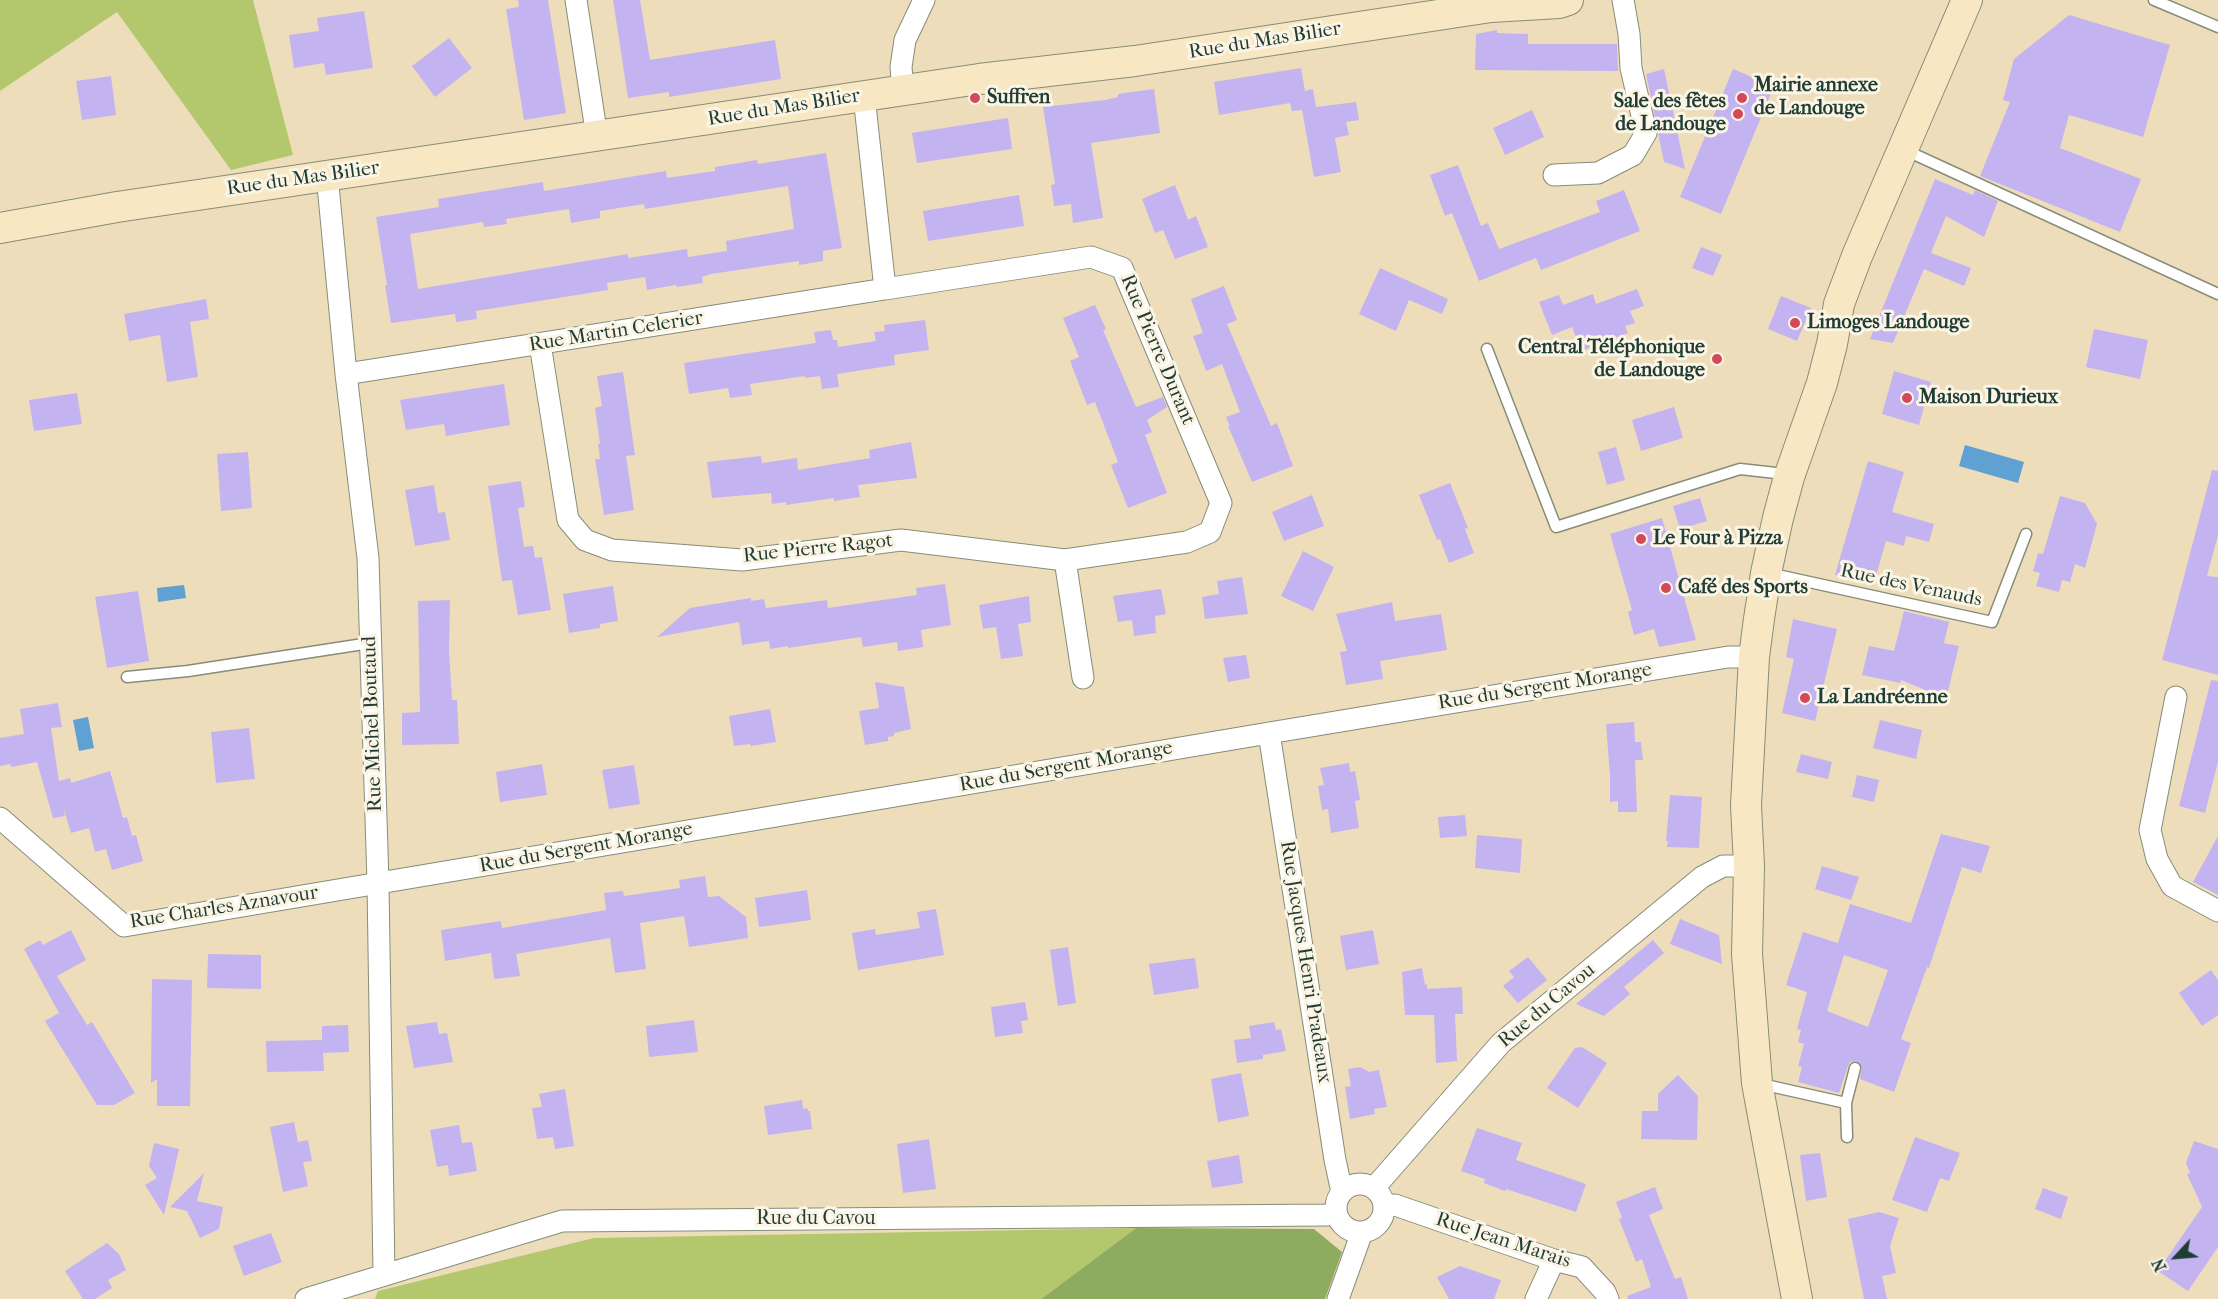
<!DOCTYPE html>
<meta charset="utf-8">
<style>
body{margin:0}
#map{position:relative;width:2218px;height:1299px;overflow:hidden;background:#edb;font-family:"IM FELL French Canon",serif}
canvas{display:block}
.north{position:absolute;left:2146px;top:1227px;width:60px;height:60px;-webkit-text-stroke:4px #fcf5e5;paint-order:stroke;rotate:244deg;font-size:16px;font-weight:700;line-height:24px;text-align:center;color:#1f3d34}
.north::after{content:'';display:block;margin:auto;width:21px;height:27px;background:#1f3d34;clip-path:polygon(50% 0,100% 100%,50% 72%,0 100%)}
</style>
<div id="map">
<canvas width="2218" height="1299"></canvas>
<div class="north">N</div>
</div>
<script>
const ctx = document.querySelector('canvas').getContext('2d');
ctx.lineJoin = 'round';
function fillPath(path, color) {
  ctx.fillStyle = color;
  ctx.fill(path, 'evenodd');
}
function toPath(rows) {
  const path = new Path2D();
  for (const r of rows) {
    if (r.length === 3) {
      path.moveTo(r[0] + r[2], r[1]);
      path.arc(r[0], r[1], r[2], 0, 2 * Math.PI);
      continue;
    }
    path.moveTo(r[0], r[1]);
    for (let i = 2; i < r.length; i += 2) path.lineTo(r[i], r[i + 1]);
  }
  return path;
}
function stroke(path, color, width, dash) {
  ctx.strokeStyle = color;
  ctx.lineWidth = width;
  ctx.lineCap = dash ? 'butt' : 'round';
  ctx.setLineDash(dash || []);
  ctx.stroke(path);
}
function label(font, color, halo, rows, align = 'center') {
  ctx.font = font + ' "IM FELL French Canon",serif';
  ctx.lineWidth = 6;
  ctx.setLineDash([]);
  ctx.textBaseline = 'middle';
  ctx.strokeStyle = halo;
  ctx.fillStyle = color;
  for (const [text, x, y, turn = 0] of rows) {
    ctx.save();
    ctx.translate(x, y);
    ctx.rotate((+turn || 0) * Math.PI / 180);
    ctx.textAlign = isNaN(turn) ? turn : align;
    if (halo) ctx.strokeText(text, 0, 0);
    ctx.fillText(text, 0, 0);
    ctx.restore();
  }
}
fillPath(toPath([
 [0,0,253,0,293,155,231,170,117,12,0,91],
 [1136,1228,1041,1299,375,1299,378,1291,594,1238]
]), '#b3c86c');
fillPath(toPath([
 [1136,1228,1314,1229,1342,1252,1325,1299,1041,1299]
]), '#8eac60');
fillPath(toPath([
 [1965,445,2024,462,2018,483,1959,466],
 [184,585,186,598,158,602,157,588],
 [88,717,94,748,79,751,73,720]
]), '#5ea1d2');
fillPath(toPath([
 [518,0,548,0,566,113,524,120,506,9,519,7],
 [613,0,640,0,650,60,775,40,781,79,669,97,669,92,628,98],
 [364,11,373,68,326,75,324,63,294,68,289,35,319,31,317,18],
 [2069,15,2170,45,2143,137,2069,115,2060,148,2141,179,2120,232,1980,176,2010,102,2003,100,2014,59],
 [1497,30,1497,33,1528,34,1528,44,1617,44,1618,71,1475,70,1476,34],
 [449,38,472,68,435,97,412,66],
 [1301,68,1305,91,1313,89,1316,107,1356,102,1359,120,1346,122,1349,135,1335,138,1341,172,1314,177,1302,110,1292,111,1290,103,1219,115,1214,82],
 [1664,69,1685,169,1664,162,1646,74],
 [1733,69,1774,86,1721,214,1680,197],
 [111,76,116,115,82,120,76,81],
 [1154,89,1160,133,1091,143,1103,218,1073,223,1071,204,1054,206,1051,185,1055,184,1043,107,1105,100,1118,97,1118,94],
 [1532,110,1544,137,1505,155,1493,128],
 [1008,118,1012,149,917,163,912,133],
 [826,153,842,248,823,251,823,261,799,265,799,261,711,274,702,277,703,283,677,287,676,285,647,290,645,277,607,283,608,290,476,311,477,319,456,322,455,314,391,323,385,285,387,285,376,217,439,207,438,199,543,182,544,191,666,171,667,178,715,171,715,167,757,160,758,164],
 [788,186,794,229,726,241,727,251,688,257,687,249,628,258,628,254,418,289,410,234,483,222,484,227,507,224,506,219,569,209,571,223,600,218,600,211,644,204,645,209],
 [1458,165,1481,226,1488,223,1499,249,1600,212,1596,201,1624,190,1640,231,1541,270,1536,258,1479,281,1452,213,1445,216,1430,175],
 [1935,179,1973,195,1975,190,1998,201,1984,237,1946,216,1931,253,1971,268,1964,286,1924,269,1893,343,1870,339],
 [1175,185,1188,220,1196,216,1208,247,1175,259,1163,230,1155,233,1142,199],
 [1019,195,1024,226,928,241,923,211],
 [1701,247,1722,255,1713,276,1692,268],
 [1380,268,1448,299,1442,314,1409,300,1396,331,1359,314],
 [1224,286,1237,320,1227,324,1271,426,1277,423,1293,466,1252,482,1228,426,1230,426,1226,417,1240,412,1222,364,1206,371,1193,336,1203,333,1191,299],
 [1637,289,1644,306,1630,311,1635,323,1625,326,1628,333,1581,351,1572,327,1552,335,1539,302,1559,295,1563,305,1593,294,1596,304],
 [1781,296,1811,308,1797,341,1768,329],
 [206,299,209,319,190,322,198,377,167,382,160,335,129,341,124,314],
 [1095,305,1106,329,1103,330,1136,407,1163,397,1167,407,1147,420,1152,432,1145,435,1167,493,1128,508,1111,465,1118,462,1095,402,1087,405,1070,361,1079,357,1063,318],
 [925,320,929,350,894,355,895,365,837,374,839,387,822,389,820,376,805,378,805,376,750,384,752,395,730,398,728,388,689,394,684,363,816,343,814,332,831,330,833,340,837,340,838,347,876,341,874,332,885,331,884,325],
 [2094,329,2148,340,2140,379,2086,367],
 [1894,371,1931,382,1919,425,1882,414],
 [623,372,635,455,626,456,634,510,604,515,595,459,600,459,598,444,600,444,595,408,602,406,597,376],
 [504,384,510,425,446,436,444,424,406,430,400,400],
 [77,393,82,424,34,431,29,400],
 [1674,407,1683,438,1641,451,1632,420],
 [911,442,917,478,858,485,860,497,834,501,834,498,786,505,786,502,772,504,771,493,712,498,707,462,761,456,762,463,797,458,798,470,870,458,869,450],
 [1616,447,1625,480,1607,485,1598,452],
 [248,452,252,508,221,511,217,454],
 [1868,461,1904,472,1892,512,1934,524,1929,542,1906,536,1904,546,1886,541,1873,586,1835,575],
 [2212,470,2218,471,2218,535,2207,576,2218,577,2218,675,2162,660],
 [521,481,525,507,518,508,524,547,533,546,535,558,542,557,551,610,518,615,512,580,502,581,488,486],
 [1450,483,1468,528,1465,529,1474,553,1449,563,1440,539,1437,540,1419,495],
 [434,485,438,513,445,512,450,540,415,546,405,490],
 [1312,495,1324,526,1284,541,1272,512],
 [2060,496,2085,503,2097,524,2085,568,2075,564,2070,582,2062,580,2059,592,2036,586,2040,573,2033,571,2038,553,2043,554],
 [1700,498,1707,521,1680,529,1673,506],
 [1662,518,1696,640,1659,647,1654,629,1634,635,1628,612,1632,610,1610,534],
 [1303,551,1334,567,1313,611,1281,596],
 [1242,577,1248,614,1205,619,1202,597,1219,594,1217,581],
 [945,584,951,625,921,630,923,647,898,651,897,642,863,647,861,637,788,648,788,646,770,649,769,641,742,645,739,622,657,637,690,608,751,598,751,601,764,599,766,608,827,600,828,608,917,595,916,588],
 [613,586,618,621,600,624,600,628,569,633,563,594],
 [1161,589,1166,614,1155,616,1156,633,1134,636,1132,620,1118,622,1113,596],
 [138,591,149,661,107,668,95,597],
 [1029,596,1031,622,1018,624,1023,656,1001,659,996,627,983,629,979,605],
 [450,600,449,650,452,700,457,700,459,744,402,745,402,713,420,712,418,601],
 [1392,602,1395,621,1441,614,1447,650,1380,661,1383,679,1346,685,1340,652,1347,651,1336,614],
 [1904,611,1949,622,1944,643,1959,646,1947,695,1930,692,1901,680,1900,683,1862,675,1869,646,1894,651],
 [1793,619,1837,629,1815,721,1782,713,1794,659,1786,657],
 [1246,655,1250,678,1228,682,1223,658],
 [2211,680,2218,681,2218,762,2205,813,2179,806],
 [875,682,904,687,911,729,894,733,894,736,888,737,888,741,865,745,859,711,879,708],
 [58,703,62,727,51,728,59,781,70,778,71,783,110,771,123,818,127,817,132,836,136,835,143,861,112,870,106,849,95,852,89,828,71,833,63,806,65,816,53,818,37,762,11,767,10,764,0,766,0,738,24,734,20,709],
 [770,709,776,742,751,746,750,744,734,746,729,716],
 [1880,720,1922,730,1916,759,1873,748],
 [1634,722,1635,742,1641,742,1643,760,1635,760,1637,812,1618,812,1618,801,1610,802,1610,775,1606,724],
 [249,728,255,779,216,783,211,732],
 [1801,754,1832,762,1828,779,1796,772],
 [1349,763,1350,772,1355,771,1360,800,1355,801,1359,828,1331,833,1328,809,1322,810,1318,786,1324,785,1320,768],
 [542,764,547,795,500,802,496,772],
 [634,765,640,804,609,809,602,770],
 [1857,775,1879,780,1874,802,1852,797],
 [1670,795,1702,797,1699,848,1667,847,1668,841,1666,841],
 [1465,815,1467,836,1440,838,1438,817],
 [1941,834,1990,846,1981,873,1962,867,1929,968,1927,967,1901,1039,1911,1043,1894,1092,1860,1079,1862,1067,1856,1061,1850,1062,1848,1066,1839,1093,1798,1082,1802,1067,1798,1066,1804,1044,1798,1042,1801,1030,1797,1029,1807,992,1786,985,1803,932,1838,943,1850,904,1911,923],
 [1844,955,1888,970,1868,1027,1827,1011],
 [1477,835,1522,839,1520,873,1475,868],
 [2218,836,2218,895,2193,882],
 [1822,866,1859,877,1851,900,1815,889],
 [705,876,708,897,719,896,746,917,748,938,689,947,684,916,640,923,646,969,615,973,610,938,516,954,520,976,494,979,491,953,445,961,441,930,501,921,502,928,606,910,604,893,623,891,624,896,680,888,679,880],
 [807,890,811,920,759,927,755,898],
 [936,909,944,955,858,970,852,933,875,929,876,935,920,928,917,912],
 [1680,919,1719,935,1722,964,1670,944],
 [71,930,86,960,57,976,87,1025,92,1022,135,1093,114,1105,97,1105,45,1021,59,1013,24,949,40,940,43,945],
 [1373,930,1379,964,1346,970,1340,936],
 [1653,940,1664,953,1624,987,1630,994,1604,1016,1576,1004],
 [1068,947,1076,1003,1058,1006,1050,950],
 [208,954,261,955,261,989,207,988],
 [1528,957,1547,980,1518,1003,1503,986,1514,977,1509,971],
 [1195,958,1199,988,1154,995,1149,964],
 [1422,968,1425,985,1427,984,1427,989,1462,987,1463,1014,1455,1014,1457,1061,1436,1063,1434,1015,1405,1015,1402,972],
 [2211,970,2218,980,2218,1015,2202,1026,2179,993],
 [152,979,192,980,190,1106,157,1106,157,1079,151,1083],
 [1025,1002,1028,1020,1021,1021,1023,1033,995,1037,991,1007],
 [694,1020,698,1052,649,1057,646,1026],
 [437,1022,439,1034,447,1033,453,1062,414,1068,406,1026],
 [1274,1022,1276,1030,1281,1029,1286,1051,1263,1055,1263,1059,1237,1063,1234,1040,1251,1038,1249,1026],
 [348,1025,349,1052,323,1053,324,1071,267,1072,266,1041,322,1040,322,1026],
 [1582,1047,1607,1063,1578,1108,1547,1088,1575,1048],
 [1360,1067,1369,1072,1379,1070,1387,1107,1374,1109,1375,1114,1350,1119,1345,1087,1351,1086,1348,1069],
 [1241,1073,1249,1116,1218,1122,1211,1079],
 [1678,1075,1698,1096,1697,1140,1641,1139,1642,1111,1658,1111,1658,1094],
 [565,1089,574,1146,555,1149,553,1137,537,1139,532,1108,542,1107,539,1094],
 [802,1100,803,1109,807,1108,808,1111,810,1111,812,1129,768,1135,764,1106],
 [294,1122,298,1142,308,1140,312,1161,303,1162,308,1186,283,1192,270,1127],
 [459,1125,462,1143,472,1142,477,1171,449,1176,448,1165,437,1167,430,1130],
 [1477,1128,1522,1143,1516,1160,1586,1184,1576,1212,1506,1189,1505,1191,1484,1183,1485,1179,1461,1171],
 [1915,1137,1960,1153,1949,1181,1940,1178,1927,1212,1892,1200],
 [929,1139,936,1189,903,1193,897,1144],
 [2194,1141,2218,1149,2218,1247,2188,1291,2158,1271,2202,1207,2187,1174,2190,1173,2186,1163],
 [154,1143,179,1149,164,1215,145,1185,157,1178,149,1166],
 [1820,1153,1827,1197,1806,1201,1800,1155],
 [1239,1155,1243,1183,1212,1188,1207,1161],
 [204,1173,197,1201,223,1207,219,1229,200,1238,187,1211,170,1207],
 [1655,1187,1663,1209,1649,1215,1675,1279,1681,1277,1688,1299,1628,1299,1627,1296,1651,1287,1642,1259,1636,1262,1619,1219,1622,1218,1616,1202],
 [2043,1188,2068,1197,2061,1219,2035,1209],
 [1879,1212,1899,1218,1890,1246,1896,1273,1882,1276,1887,1299,1864,1299,1848,1219],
 [271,1233,282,1262,244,1276,233,1246],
 [107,1243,119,1254,126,1270,108,1280,112,1288,95,1299,83,1299,65,1271],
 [1460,1266,1501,1280,1494,1299,1449,1299,1437,1277]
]), '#c4b3f1');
const lane = toPath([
 [2154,0,2218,27],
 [1905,150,2218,294],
 [1487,349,1556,527,1740,469,1776,473,1787,476],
 [1768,573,1992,622,2026,534],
 [127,677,188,671,370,643],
 [1761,1084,1846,1103],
 [1847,1137,1846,1103,1855,1068]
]);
const street = toPath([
 [576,0,597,137],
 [903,91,901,67,905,40,924,0],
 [864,96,885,289,1091,257,1122,268,1221,503,1210,532,1187,542,1065,560],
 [327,175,346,374,368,558,378,883,384,1274],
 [1554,175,1598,173,1633,155,1646,133,1631,68,1629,34,1623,0],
 [540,344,568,520,585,540,612,550,742,560,901,540,1065,560,1083,678],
 [346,374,885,289],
 [2176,697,2150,830,2157,859,2172,886,2218,911],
 [1269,733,1335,1160,1342,1192],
 [0,818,124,926,1269,733,1728,657,1754,657],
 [1360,1208,24],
 [1374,1188,1501,1043,1702,877,1723,866,1749,866],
 [1384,1206,1395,1205,1554,1260,1582,1267,1605,1292,1608,1299],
 [306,1299,562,1221,1327,1215,1336,1212],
 [1338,1299,1362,1232],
 [1536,1299,1554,1260]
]);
const secondary = toPath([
 [0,228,117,207,979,79,1135,61,1491,7,1559,3,1568,0],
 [1797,1299,1757,1083,1747,954,1749,866,1746,805,1754,657,1759,619,1766,573,1778,518,1789,477,1822,383,1832,344,1839,304,1857,256,1967,0]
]);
stroke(lane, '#868d78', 13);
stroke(street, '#868d78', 23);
stroke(secondary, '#868d78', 32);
stroke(lane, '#fff', 10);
stroke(street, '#fff', 21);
stroke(secondary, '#f7e8c3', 30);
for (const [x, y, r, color] of [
 [975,98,6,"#d1495b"],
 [1742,98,6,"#d1495b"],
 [1738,114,6,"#d1495b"],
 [1795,323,6,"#d1495b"],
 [1717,359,6,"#d1495b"],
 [1907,398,6,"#d1495b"],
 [1641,539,6,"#d1495b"],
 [1666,588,6,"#d1495b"],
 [1805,698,6,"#d1495b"]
]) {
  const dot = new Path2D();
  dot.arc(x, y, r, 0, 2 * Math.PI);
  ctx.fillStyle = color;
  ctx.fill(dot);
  stroke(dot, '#fcf5e5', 2);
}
label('20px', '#1f3d34', '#fcf5e5', [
 ["Rue du Mas Bilier",1265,41,-9],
 ["Rue du Mas Bilier",784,108,-9],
 ["Rue du Mas Bilier",303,179,-8],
 ["Rue Martin Celerier",616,332,-9],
 ["Rue Pierre Durant",1157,350,67],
 ["Rue Pierre Ragot",818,549,-6],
 ["Rue des Venauds",1911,586,12],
 ["Rue du Sergent Morange",1545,687,-9],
 ["Rue Michel Boutaud",373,724,-92],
 ["Rue du Sergent Morange",1066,767,-10],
 ["Rue du Sergent Morange",586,848,-10],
 ["Rue Charles Aznavour",224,908,-9],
 ["Rue Jacques Henri Pradeaux",1305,962,81],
 ["Rue du Cavou",1547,1006,-40],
 ["Rue du Cavou",816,1219],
 ["Rue Jean Marais",1503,1241,18]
]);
label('bold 20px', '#1f3d34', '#fcf5e5', [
 ["Mairie annexe",1754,86],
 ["de Landouge",1754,109],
 ["Suffren",987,98],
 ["Sale des fêtes",1726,102,"right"],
 ["de Landouge",1726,125,"right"],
 ["Limoges Landouge",1807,323],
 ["Central Téléphonique",1705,348,"right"],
 ["de Landouge",1705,371,"right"],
 ["Maison Durieux",1919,398],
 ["Le Four à Pizza",1653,539],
 ["Café des Sports",1678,588],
 ["La Landréenne",1817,698]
], 'left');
</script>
